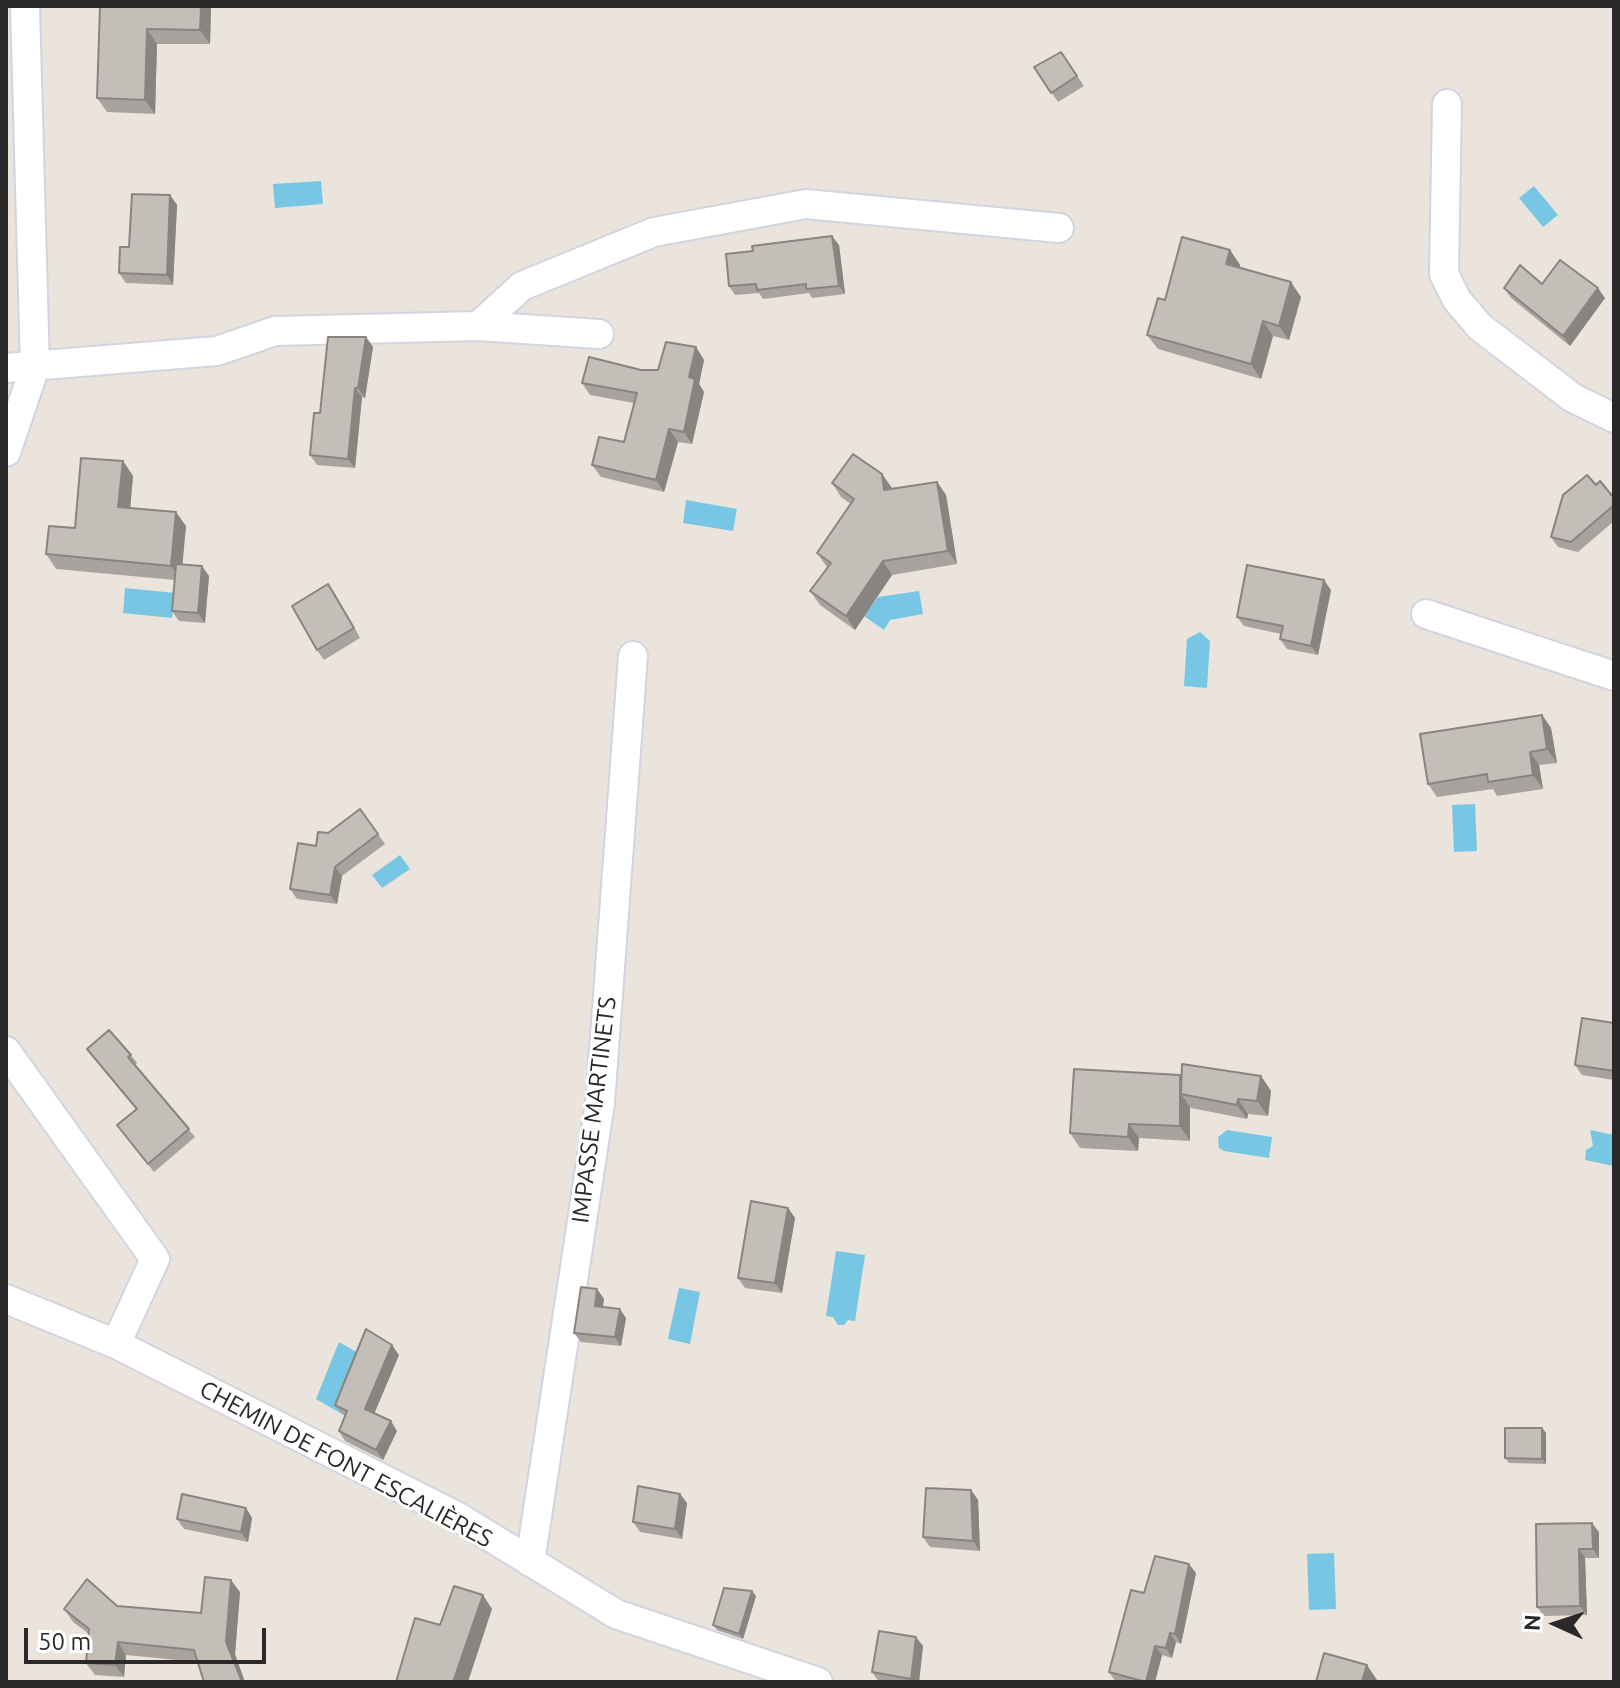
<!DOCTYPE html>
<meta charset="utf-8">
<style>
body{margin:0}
#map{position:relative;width:1620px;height:1688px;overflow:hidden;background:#eae4dc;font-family:Ubuntu,sans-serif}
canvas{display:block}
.frame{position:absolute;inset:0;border:8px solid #292929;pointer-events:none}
.north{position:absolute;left:1516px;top:1584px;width:80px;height:80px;-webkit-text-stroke:6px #fff;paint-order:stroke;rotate:273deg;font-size:22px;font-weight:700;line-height:32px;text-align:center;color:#292929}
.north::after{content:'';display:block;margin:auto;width:28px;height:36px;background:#292929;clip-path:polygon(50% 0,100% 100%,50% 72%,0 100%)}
.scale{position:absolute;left:24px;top:1628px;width:242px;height:36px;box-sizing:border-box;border:4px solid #292929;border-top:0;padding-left:10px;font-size:24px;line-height:28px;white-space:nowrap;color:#292929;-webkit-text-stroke:6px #fff;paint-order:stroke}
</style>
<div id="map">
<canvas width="1620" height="1688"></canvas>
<div class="frame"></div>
<div class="north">N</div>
<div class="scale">50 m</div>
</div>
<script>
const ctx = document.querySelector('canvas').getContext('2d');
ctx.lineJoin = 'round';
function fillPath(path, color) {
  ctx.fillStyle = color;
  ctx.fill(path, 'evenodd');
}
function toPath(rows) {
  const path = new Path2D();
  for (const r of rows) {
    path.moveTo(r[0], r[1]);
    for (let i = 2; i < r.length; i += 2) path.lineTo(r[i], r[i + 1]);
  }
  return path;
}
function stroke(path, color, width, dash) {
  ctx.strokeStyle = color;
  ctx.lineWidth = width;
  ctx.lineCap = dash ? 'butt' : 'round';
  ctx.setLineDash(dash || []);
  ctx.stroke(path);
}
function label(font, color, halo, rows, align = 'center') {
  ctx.font = font + ' Ubuntu,sans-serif';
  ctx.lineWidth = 6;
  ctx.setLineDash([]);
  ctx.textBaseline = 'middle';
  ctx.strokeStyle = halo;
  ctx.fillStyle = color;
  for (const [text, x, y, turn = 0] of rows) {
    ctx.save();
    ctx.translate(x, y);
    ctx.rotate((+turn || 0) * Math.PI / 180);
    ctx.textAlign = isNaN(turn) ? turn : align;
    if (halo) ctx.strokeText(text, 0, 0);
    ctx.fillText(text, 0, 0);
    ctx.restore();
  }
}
fillPath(toPath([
 [321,181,323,204,275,208,273,184],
 [1534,186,1558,215,1543,227,1519,198],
 [686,500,737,509,733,531,683,523],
 [125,588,175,593,172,618,123,613],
 [919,591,923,614,890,620,884,630,864,616,878,597],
 [1200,632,1210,641,1207,688,1184,686,1187,639],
 [1475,804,1477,851,1454,852,1452,805],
 [400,855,410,869,382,888,372,875],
 [1227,1130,1272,1137,1269,1158,1224,1151,1219,1148,1218,1137],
 [1590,1130,1614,1135,1614,1166,1585,1160,1586,1150,1593,1146],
 [836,1251,865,1255,855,1321,848,1320,844,1325,838,1325,833,1317,826,1316],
 [679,1288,700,1292,690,1344,668,1339],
 [339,1342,365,1357,342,1414,316,1399],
 [1334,1553,1336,1609,1309,1610,1307,1554]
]), '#77c6e4');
const minor = toPath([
 [1447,104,1444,274,1457,300,1480,327,1573,398,1614,418],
 [478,326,522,286,654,232,806,204,1059,228],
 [6,368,217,351,275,331,478,326,599,334],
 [6,452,35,367,25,6],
 [1426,614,1614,676],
 [6,1051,155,1259,116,1344],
 [6,1299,116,1344,458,1517,616,1614,818,1682],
 [530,1562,600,1103,633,656]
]);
stroke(minor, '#d2d4e1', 32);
stroke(minor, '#fff', 28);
fillPath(toPath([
 [100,6,211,6,210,44,157,44,155,114,107,112,97,98],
 [1061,52,1084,86,1058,102,1034,67],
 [170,195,177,205,173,285,126,283,119,273,129,247],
 [839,245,845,294,812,298,809,293,763,299,759,293,735,295,729,286],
 [1230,250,1240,265,1239,268,1301,297,1289,340,1273,336,1261,379,1158,349,1147,335,1165,300],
 [1542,284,1605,298,1570,346,1511,298,1504,288],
 [366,337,373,347,365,398,362,397,355,468,317,465,310,455,320,413],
 [696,347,704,360,699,384,704,392,692,444,678,442,664,492,601,477,592,465,624,442,634,403,590,395,582,383,641,370,658,370],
 [123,461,133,476,130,508,186,526,182,564,209,576,205,623,179,621,172,611,175,580,56,569,46,554,75,528],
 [937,482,946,495,957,564,892,575,855,630,820,605,810,591,827,567,817,553,851,504,841,497,832,483,892,488,892,489],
 [1596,485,1614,498,1614,521,1578,552,1558,547,1551,537],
 [1331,590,1318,655,1287,649,1280,639,1281,634,1244,626,1237,617],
 [335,594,360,638,324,660,317,650],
 [1542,715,1551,728,1557,763,1539,765,1543,789,1497,796,1493,789,1437,797,1428,784],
 [328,833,378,834,385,844,342,876,337,904,297,899,290,889,316,846],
 [1614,1023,1614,1080,1582,1075,1575,1065],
 [87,1049,131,1055,137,1063,135,1065,195,1137,154,1172,117,1125,136,1109],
 [1180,1075,1182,1078,1261,1076,1271,1091,1268,1116,1248,1114,1247,1119,1191,1108,1190,1107,1190,1141,1139,1138,1138,1151,1080,1148,1070,1133],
 [788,1208,795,1218,782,1293,745,1288,738,1278],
 [597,1289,604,1299,603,1307,626,1318,621,1346,581,1342,574,1333],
 [399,1355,374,1413,397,1431,383,1460,345,1441,339,1431,345,1416,342,1414,335,1405],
 [1542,1428,1546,1433,1546,1464,1509,1463,1505,1458],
 [971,1490,978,1500,980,1551,930,1547,923,1537],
 [680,1494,687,1503,682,1539,640,1532,633,1522],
 [246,1508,252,1518,248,1542,184,1529,177,1519],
 [1536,1524,1599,1532,1599,1558,1585,1558,1587,1615,1544,1616,1537,1607],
 [1196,1573,1181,1644,1176,1642,1172,1658,1162,1655,1155,1682,1119,1682,1115,1681,1109,1672,1144,1593],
 [240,1592,235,1654,198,1662,126,1655,124,1677,95,1675,86,1663,89,1634,73,1622,64,1609,117,1606,201,1613],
 [756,1596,743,1639,717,1630,713,1625],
 [923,1646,919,1682,879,1682,872,1672]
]), '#a8a39e');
fillPath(toPath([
 [201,6,211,6,210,44,200,30],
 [147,29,157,44,155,114,145,100],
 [170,195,177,205,173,285,167,275],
 [832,236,839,245,845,294,839,286],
 [1230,250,1240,265,1237,279,1226,264],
 [1291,282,1301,297,1289,340,1279,326],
 [1598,288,1605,298,1570,346,1563,336],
 [1263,321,1273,336,1261,379,1251,364],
 [366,337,373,347,365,398,358,388],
 [696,347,704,360,699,384,704,392,692,444,684,432,689,377],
 [355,388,362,397,355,468,348,459],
 [669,429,678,442,664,492,656,480],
 [123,461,133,476,129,521,118,507],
 [882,474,892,488,894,504,884,490],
 [937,482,946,495,957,564,948,551],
 [176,512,186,526,181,580,171,566],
 [883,561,892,575,855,630,846,616],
 [202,566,209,576,205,623,198,613],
 [1324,580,1331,590,1318,655,1311,646],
 [328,584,335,594,360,638,354,628],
 [1542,715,1551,728,1557,763,1547,749],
 [1530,752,1539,765,1543,789,1533,775],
 [335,867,342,876,337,904,330,895],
 [1180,1075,1190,1090,1181,1094,1190,1107,1190,1141,1180,1126],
 [1261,1076,1271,1091,1268,1116,1257,1101],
 [1238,1099,1248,1114,1247,1119,1237,1105],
 [1129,1124,1139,1138,1138,1151,1128,1137],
 [788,1208,795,1218,782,1293,775,1283],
 [597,1289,604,1299,601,1315,595,1306],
 [620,1309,626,1318,621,1346,615,1337],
 [392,1345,399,1355,372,1419,365,1409],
 [391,1421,397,1431,383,1460,376,1450],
 [1542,1428,1546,1433,1546,1464,1542,1459],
 [971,1490,978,1500,980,1551,973,1541],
 [680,1494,687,1503,682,1539,675,1529],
 [246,1508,252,1518,248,1542,241,1532],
 [1592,1523,1599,1532,1599,1558,1593,1549],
 [1579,1549,1585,1558,1587,1615,1580,1606],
 [1189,1564,1196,1573,1181,1644,1175,1634],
 [231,1580,240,1592,235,1654,245,1682,242,1682,226,1642],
 [752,1591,756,1596,743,1639,739,1634],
 [483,1595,492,1609,468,1682,453,1682],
 [1170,1633,1176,1642,1172,1658,1166,1648],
 [916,1637,923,1646,919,1682,913,1682,911,1679],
 [118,1642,126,1655,124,1677,115,1665],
 [1155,1646,1162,1655,1155,1682,1146,1682],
 [1367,1665,1377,1680,1376,1682,1363,1682,1362,1681]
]), '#888581');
const building = toPath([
 [100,6,201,6,200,30,147,29,145,100,97,98,100,6],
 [1061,52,1077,76,1051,93,1034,67,1061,52],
 [132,194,170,195,167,275,119,273,120,247,129,247,132,194],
 [832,236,839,286,806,289,806,284,757,290,756,284,729,286,726,254,753,251,752,246,832,236],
 [1182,237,1230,250,1226,264,1291,282,1279,326,1263,321,1251,364,1147,335,1158,298,1165,300,1182,237],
 [1560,260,1598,288,1563,336,1504,288,1520,265,1542,284,1560,260],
 [328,337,366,337,358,388,355,388,348,459,310,455,314,413,320,413,328,337],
 [666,342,696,347,689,377,695,379,684,432,669,429,656,480,592,465,599,437,624,442,637,393,582,383,589,357,641,370,658,370,666,342],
 [853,454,882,474,884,490,937,482,948,551,883,561,846,616,810,591,831,563,817,553,854,499,832,483,853,454],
 [81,458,123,461,118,507,176,512,171,566,46,554,49,526,75,528,81,458],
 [1587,475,1596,485,1600,481,1614,498,1614,505,1571,542,1551,537,1563,495,1587,475],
 [176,564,202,566,198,613,172,611,176,564],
 [1247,565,1324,580,1311,646,1280,639,1283,626,1237,617,1247,565],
 [328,584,354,628,317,650,292,606,328,584],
 [1542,715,1547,749,1530,752,1533,775,1488,782,1487,774,1428,784,1420,734,1542,715],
 [360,809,378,834,335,867,330,895,290,889,298,843,316,846,318,832,328,833,360,809],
 [1582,1018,1614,1023,1614,1071,1575,1065,1582,1018],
 [109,1030,131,1055,128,1057,189,1129,148,1164,117,1125,137,1109,87,1049,109,1030],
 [1182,1064,1261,1076,1257,1101,1238,1099,1237,1105,1181,1094,1182,1064],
 [1074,1069,1180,1075,1180,1126,1129,1124,1128,1137,1070,1133,1074,1069],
 [751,1201,788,1208,775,1283,738,1278,751,1201],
 [581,1287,597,1289,595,1306,620,1309,615,1337,574,1333,581,1287],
 [366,1329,392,1345,365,1409,391,1421,376,1450,339,1431,347,1411,335,1405,366,1329],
 [1505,1428,1542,1428,1542,1459,1505,1458,1505,1428],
 [638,1486,680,1494,675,1529,633,1522,638,1486],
 [926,1488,971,1490,973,1541,923,1537,926,1488],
 [182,1494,246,1508,241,1532,177,1519,182,1494],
 [1592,1523,1593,1549,1579,1549,1580,1606,1537,1607,1536,1524,1592,1523],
 [1155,1556,1189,1564,1175,1634,1170,1633,1166,1648,1155,1646,1146,1682,1109,1672,1131,1590,1144,1593,1155,1556],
 [205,1577,231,1580,226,1642,242,1682,204,1682,194,1650,118,1642,115,1665,86,1663,89,1629,64,1609,87,1579,117,1606,201,1613,205,1577],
 [454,1586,483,1595,453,1682,396,1682,415,1618,440,1625,454,1586],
 [724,1588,752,1591,739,1634,713,1625,724,1588],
 [879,1631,916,1637,911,1679,872,1672,879,1631],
 [1324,1653,1367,1665,1362,1681,1366,1682,1316,1682,1324,1653]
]);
fillPath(building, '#c3beb8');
stroke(building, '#888581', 2);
label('24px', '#292929', '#fff', [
 ["IMPASSE MARTINETS",594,1110,-83],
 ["CHEMIN DE FONT ESCALIÈRES",346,1464,28]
]);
</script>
